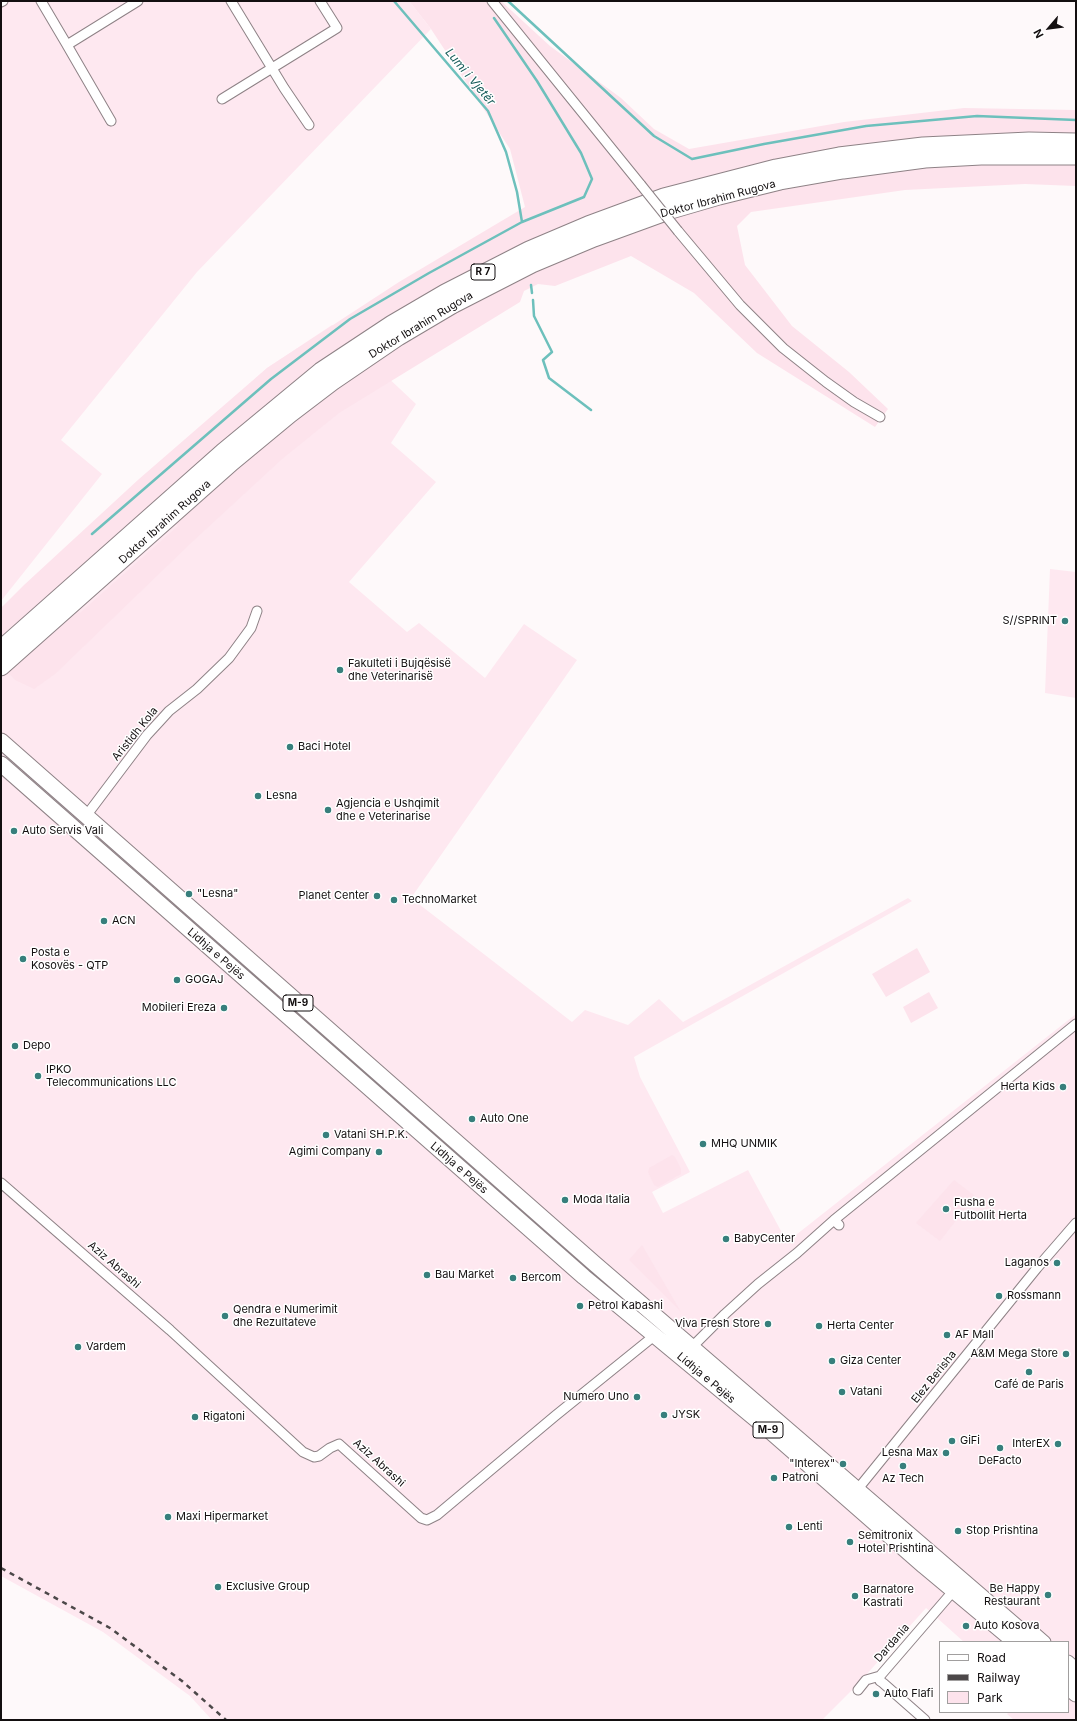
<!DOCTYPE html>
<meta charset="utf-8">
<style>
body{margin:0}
#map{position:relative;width:1077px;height:1721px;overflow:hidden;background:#fef9fa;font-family:Inter,sans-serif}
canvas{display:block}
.frame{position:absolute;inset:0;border:2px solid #130f10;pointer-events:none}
.legend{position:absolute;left:939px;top:1641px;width:130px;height:72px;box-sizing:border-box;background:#fff;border:1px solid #a19f9f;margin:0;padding:5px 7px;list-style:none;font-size:12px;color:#130f10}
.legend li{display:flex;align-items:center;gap:8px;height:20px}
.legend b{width:20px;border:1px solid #a19f9f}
.north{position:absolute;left:1029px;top:8px;width:40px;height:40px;-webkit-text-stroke:3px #fff;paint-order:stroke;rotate:242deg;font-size:11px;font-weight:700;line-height:16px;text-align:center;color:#130f10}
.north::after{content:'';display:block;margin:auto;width:14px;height:18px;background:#130f10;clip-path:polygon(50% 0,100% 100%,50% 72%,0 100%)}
</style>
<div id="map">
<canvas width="1077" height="1721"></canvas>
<div class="frame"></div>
<ul class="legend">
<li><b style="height:5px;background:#fff"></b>Road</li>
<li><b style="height:5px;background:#4c4849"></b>Railway</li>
<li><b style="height:11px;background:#fde3ec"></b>Park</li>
</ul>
<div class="north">N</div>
</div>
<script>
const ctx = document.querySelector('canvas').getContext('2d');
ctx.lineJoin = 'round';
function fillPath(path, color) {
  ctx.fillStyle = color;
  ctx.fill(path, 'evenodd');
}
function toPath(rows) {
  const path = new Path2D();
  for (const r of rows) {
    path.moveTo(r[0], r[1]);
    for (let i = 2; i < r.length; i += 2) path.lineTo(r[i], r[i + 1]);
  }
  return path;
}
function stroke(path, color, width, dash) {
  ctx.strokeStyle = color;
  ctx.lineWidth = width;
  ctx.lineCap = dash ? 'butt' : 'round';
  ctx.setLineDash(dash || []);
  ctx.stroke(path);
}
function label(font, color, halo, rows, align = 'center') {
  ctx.font = font + ' Inter,sans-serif';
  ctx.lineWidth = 3;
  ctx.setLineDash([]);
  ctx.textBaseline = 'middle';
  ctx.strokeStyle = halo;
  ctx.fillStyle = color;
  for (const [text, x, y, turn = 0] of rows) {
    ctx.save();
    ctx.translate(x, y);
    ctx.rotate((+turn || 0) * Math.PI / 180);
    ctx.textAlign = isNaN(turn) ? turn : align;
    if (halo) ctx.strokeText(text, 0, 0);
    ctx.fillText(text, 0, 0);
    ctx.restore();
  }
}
fillPath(toPath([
 [1,1,409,1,431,29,197,272,61,440,102,474,1,601],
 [332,325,416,404,391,443,436,482,349,582,407,632,419,623,485,678,524,624,577,660,411,898,572,1022,585,1010,628,1025,659,999,683,1022,908,898,912,901,634,1057,640,1077,690,1172,652,1192,663,1213,748,1170,787,1242,1076,1014,1076,1720,1014,1720,1007,1714,1009,1712,1068,1712,1068,1642,964,1642,926,1608,857,1685,822,1720,212,1720,190,1696,103,1632,1,1576,1,608,267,368],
 [1050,569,1076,572,1076,698,1045,693]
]), '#fee8f0');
fillPath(toPath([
 [409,1,501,1,550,46,621,98,654,129,689,149,844,122,964,108,1076,110,1076,186,1025,184,905,190,751,212,737,226,745,265,792,326,849,372,888,409,875,427,757,353,694,293,631,256,555,286,538,284,524,291,520,302,339,413,282,459,192,542,55,674,34,689,15,680,1,664,1,608,24,585,139,479,267,368,399,282,525,207,510,149,431,29],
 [156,500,178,526,80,613,60,588],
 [917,948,930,972,886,997,872,974],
 [929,992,938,1008,911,1023,903,1007],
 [672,1155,675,1157,681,1169,681,1174,658,1187,654,1185,648,1172,649,1168],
 [954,1180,975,1196,940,1241,916,1223],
 [642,1245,681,1312,629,1260]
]), '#fde3ec');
stroke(toPath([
 [394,1,488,111,506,152,517,192,522,222],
 [508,1,654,136,692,159,764,144,866,126,977,116,1076,120],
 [531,285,532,293],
 [533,300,534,316,552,352,543,360,549,378,591,410],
 [92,534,271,379,350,319,429,273,522,222,584,197,592,179,581,153,537,81,494,18]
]), '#6dc0bc', 2.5);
const minor = toPath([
 [41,1,67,45,138,1],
 [231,1,284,88,309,125],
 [492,1,641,185],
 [1,2,3,1],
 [67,45,111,121],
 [222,99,337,28,320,1],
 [678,231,740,305,783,348,826,382,854,402,880,417],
 [86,816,147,735,159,722,169,711,197,689,229,658,251,628,257,611],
 [1,1183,170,1330,303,1452,314,1457,319,1456,330,1448,339,1444,421,1518,427,1520,437,1515,555,1416,654,1336],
 [834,1220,1076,1024],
 [692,1347,725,1314,758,1284,797,1253,834,1220,839,1225],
 [857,1490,1037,1268,1076,1223],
 [858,1690,866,1680,880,1676],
 [925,1720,883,1683,880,1681,880,1676,949,1596]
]);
const tertiary = toPath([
 [1029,1628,1045,1642],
 [1068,1661,1076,1668]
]);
const trunk = toPath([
 [1,741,595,1264,1034,1642],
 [1,764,584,1277,770,1431,924,1566,1015,1642],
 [1068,1671,1076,1678],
 [1068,1687,1076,1694]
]);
const motorway = toPath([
 [1,649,223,452,321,371,392,324,445,293,529,250,588,225,664,197,776,168,839,156,923,146,1029,141,1076,142],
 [1,667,232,462,290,414,332,382,398,337,452,305,532,264,594,238,671,210,719,196,780,181,843,170,925,159,981,156,1076,156]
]);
stroke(minor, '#8e8286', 11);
stroke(tertiary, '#8e8286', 13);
stroke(trunk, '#8e8286', 17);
stroke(motorway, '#8e8286', 19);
stroke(minor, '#fff', 9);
stroke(tertiary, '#fff', 11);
stroke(trunk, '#fff', 15);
stroke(motorway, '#fff', 17);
stroke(toPath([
 [1,1568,110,1628,182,1681,226,1720]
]), '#4c4849', 2.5, [5, 5]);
const minorBridge = toPath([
 [641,185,678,231]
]);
stroke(minorBridge, '#8e8286', 11, []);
stroke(minorBridge, '#fff', 9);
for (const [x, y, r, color] of [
 [1065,621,4,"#377f7c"],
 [340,670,4,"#377f7c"],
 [290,747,4,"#377f7c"],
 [258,796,4,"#377f7c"],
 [328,810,4,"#377f7c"],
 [14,831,4,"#377f7c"],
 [189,894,4,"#377f7c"],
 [377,896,4,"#377f7c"],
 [394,900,4,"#377f7c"],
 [104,921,4,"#377f7c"],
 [23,959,4,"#377f7c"],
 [177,980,4,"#377f7c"],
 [224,1008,4,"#377f7c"],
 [15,1046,4,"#377f7c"],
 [38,1076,4,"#377f7c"],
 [1063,1087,4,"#377f7c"],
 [472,1119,4,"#377f7c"],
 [326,1135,4,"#377f7c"],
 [703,1144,4,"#377f7c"],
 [379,1152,4,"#377f7c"],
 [565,1200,4,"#377f7c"],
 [946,1209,4,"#377f7c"],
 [726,1239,4,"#377f7c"],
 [1057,1263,4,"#377f7c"],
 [427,1275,4,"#377f7c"],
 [513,1278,4,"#377f7c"],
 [999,1296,4,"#377f7c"],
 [580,1306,4,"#377f7c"],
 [225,1316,4,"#377f7c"],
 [768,1324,4,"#377f7c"],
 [819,1326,4,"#377f7c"],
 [947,1335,4,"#377f7c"],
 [78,1347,4,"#377f7c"],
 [1066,1354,4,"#377f7c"],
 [832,1361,4,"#377f7c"],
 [1029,1372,4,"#377f7c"],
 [842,1392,4,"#377f7c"],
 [637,1397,4,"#377f7c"],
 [664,1415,4,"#377f7c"],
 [195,1417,4,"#377f7c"],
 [952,1441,4,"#377f7c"],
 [1058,1444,4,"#377f7c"],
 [1000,1448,4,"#377f7c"],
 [946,1453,4,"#377f7c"],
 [843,1464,4,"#377f7c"],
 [903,1466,4,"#377f7c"],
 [774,1478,4,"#377f7c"],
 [168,1517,4,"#377f7c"],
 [789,1527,4,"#377f7c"],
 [958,1531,4,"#377f7c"],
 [850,1542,4,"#377f7c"],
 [218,1587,4,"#377f7c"],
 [1048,1595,4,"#377f7c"],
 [855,1596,4,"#377f7c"],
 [966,1626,4,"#377f7c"],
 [876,1694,4,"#377f7c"]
]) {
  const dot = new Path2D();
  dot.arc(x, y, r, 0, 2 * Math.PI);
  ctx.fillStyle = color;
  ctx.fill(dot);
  stroke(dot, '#fff', 1.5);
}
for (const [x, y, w] of [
 [483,272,24],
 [298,1003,30],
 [768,1430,30]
]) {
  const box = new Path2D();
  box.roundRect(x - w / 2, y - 8, w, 16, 3);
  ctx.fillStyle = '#fff';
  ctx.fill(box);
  stroke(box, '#130f10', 1);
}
label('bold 10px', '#130f10', null, [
 ["R 7",483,272],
 ["M-9",298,1003],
 ["M-9",768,1430]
]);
label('11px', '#130f10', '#fff', [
 ["Doktor Ibrahim Rugova",718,199,-15],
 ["Doktor Ibrahim Rugova",421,325,-31],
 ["Doktor Ibrahim Rugova",165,522,-42],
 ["Aristidh Kola",135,734,-51],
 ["Lidhja e Pejës",216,954,41],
 ["Lidhja e Pejës",459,1168,41],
 ["Aziz Abrashi",114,1265,41],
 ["Elez Berisha",934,1377,-51],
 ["Lidhja e Pejës",706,1378,40],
 ["Aziz Abrashi",379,1463,42],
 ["Dardania",892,1643,-49]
]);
label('11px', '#130f10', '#fff', [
 ["S//SPRINT",1057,621,"right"],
 ["Fakulteti i Bujqësisë",348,664],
 ["dhe Veterinarisë",348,677],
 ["Baci Hotel",298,747],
 ["Lesna",266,796],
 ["Agjencia e Ushqimit",336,804],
 ["dhe e Veterinarise",336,817],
 ["Auto Servis Vali",22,831],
 ["\"Lesna\"",197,894],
 ["Planet Center",369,896,"right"],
 ["TechnoMarket",402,900],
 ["ACN",112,921],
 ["Posta e",31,953],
 ["Kosovës - QTP",31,966],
 ["GOGAJ",185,980],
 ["Mobileri Ereza",216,1008,"right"],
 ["Depo",23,1046],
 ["IPKO",46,1070],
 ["Telecommunications LLC",46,1083],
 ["Herta Kids",1055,1087,"right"],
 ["Auto One",480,1119],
 ["Vatani SH.P.K.",334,1135],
 ["MHQ UNMIK",711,1144],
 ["Agimi Company",371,1152,"right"],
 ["Moda Italia",573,1200],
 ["Fusha e",954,1203],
 ["Futbollit Herta",954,1216],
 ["BabyCenter",734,1239],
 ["Laganos",1049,1263,"right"],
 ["Bau Market",435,1275],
 ["Bercom",521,1278],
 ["Rossmann",1007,1296],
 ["Petrol Kabashi",588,1306],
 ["Qendra e Numerimit",233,1310],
 ["dhe Rezultateve",233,1323],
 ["Viva Fresh Store",760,1324,"right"],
 ["Herta Center",827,1326],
 ["AF Mall",955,1335],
 ["Vardem",86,1347],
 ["A&M Mega Store",1058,1354,"right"],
 ["Giza Center",840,1361],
 ["Café de Paris",1029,1385,"center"],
 ["Vatani",850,1392],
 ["Numero Uno",629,1397,"right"],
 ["JYSK",672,1415],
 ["Rigatoni",203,1417],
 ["GiFi",960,1441],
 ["InterEX",1050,1444,"right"],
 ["Lesna Max",938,1453,"right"],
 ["DeFacto",1000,1461,"center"],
 ["\"Interex\"",835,1464,"right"],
 ["Patroni",782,1478],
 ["Az Tech",903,1479,"center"],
 ["Maxi Hipermarket",176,1517],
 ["Lenti",797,1527],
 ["Stop Prishtina",966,1531],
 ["Semitronix",858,1536],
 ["Hotel Prishtina",858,1549],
 ["Exclusive Group",226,1587],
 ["Be Happy",1040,1589,"right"],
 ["Restaurant",1040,1602,"right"],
 ["Barnatore",863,1590],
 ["Kastrati",863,1603],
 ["Auto Kosova",974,1626],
 ["Auto Flafi",884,1694]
], 'left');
label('italic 12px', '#165c5a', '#fff', [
 ["Lumi i Vjetër",470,77,50]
]);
</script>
